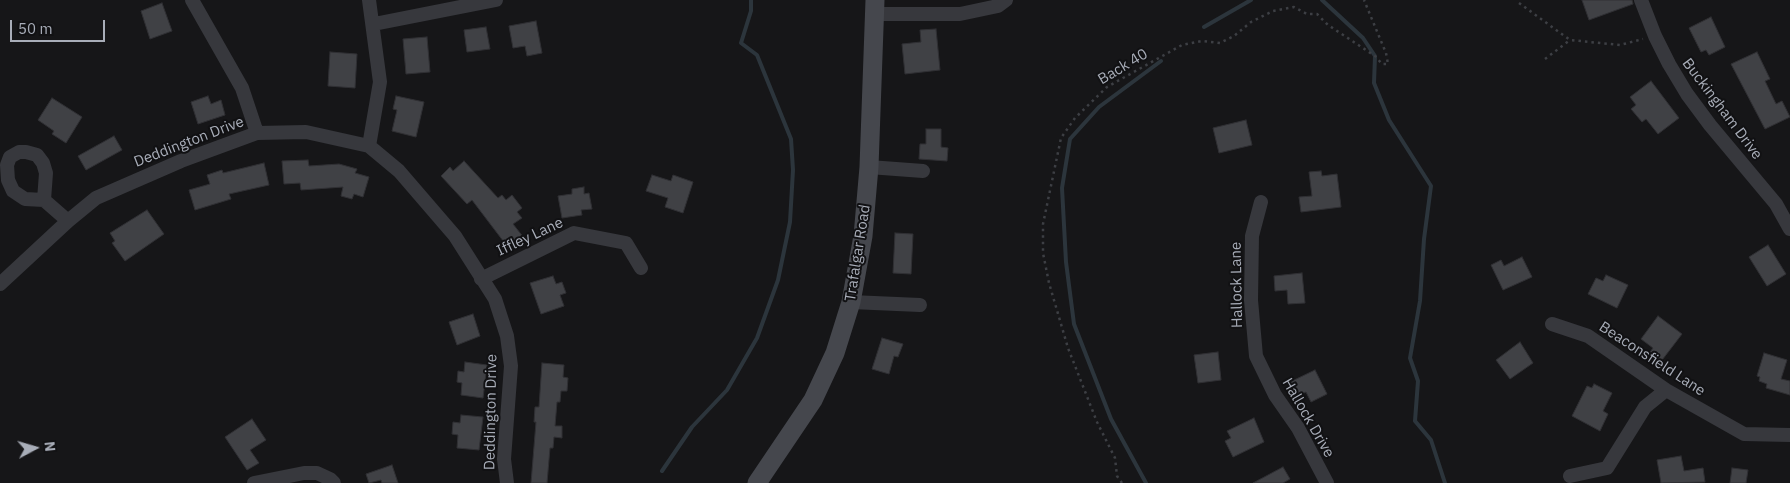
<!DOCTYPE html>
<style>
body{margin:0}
#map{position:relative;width:1790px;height:483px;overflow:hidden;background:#161618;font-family:"IBM Plex Sans",sans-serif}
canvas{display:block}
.north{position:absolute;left:10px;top:423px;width:50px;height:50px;-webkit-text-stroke:4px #111113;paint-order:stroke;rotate:84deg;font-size:14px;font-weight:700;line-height:20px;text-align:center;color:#a8adb8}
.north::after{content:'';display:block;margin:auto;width:18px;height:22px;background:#a8adb8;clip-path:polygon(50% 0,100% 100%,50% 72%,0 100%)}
.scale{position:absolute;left:10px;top:20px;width:95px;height:22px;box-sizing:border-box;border:2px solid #a8adb8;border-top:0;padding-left:6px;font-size:15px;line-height:18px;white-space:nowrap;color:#a8adb8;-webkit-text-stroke:4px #111113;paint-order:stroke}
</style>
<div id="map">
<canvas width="1790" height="483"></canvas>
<div class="north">N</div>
<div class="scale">50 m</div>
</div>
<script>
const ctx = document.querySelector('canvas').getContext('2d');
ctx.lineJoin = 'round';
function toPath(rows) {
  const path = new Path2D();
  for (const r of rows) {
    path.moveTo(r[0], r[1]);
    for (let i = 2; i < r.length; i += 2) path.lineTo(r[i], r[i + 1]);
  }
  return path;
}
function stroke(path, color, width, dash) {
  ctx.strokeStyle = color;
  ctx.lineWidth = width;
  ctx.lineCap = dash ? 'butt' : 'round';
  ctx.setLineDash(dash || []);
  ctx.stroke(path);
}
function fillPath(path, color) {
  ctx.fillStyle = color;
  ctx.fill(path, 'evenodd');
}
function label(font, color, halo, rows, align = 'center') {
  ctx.font = font + ' "IBM Plex Sans",sans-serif';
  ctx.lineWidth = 4;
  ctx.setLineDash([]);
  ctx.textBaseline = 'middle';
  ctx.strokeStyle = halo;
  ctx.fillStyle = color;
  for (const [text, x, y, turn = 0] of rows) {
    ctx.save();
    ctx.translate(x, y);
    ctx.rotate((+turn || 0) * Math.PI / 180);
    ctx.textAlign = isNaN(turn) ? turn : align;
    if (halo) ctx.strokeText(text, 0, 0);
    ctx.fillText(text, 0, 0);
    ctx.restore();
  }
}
stroke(toPath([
 [1322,0,1363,38,1375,56,1374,83,1389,120,1431,186,1424,239,1420,301,1410,358,1418,381,1415,421,1431,440,1445,483],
 [1204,27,1251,0],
 [662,471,692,427,727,390,757,338,778,280,790,222,793,170,791,139,757,55,741,43,751,11,751,0],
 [1146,483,1111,419,1074,324,1066,262,1062,188,1070,139,1099,107,1161,61]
]), '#2c353c', 4);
const building = toPath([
 [1582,0,1632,0,1633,4,1589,20,1582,0],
 [162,3,172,31,150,39,141,11,162,3],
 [1711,17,1725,47,1709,55,1706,50,1701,52,1689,28,1711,17],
 [536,21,542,53,527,56,525,46,513,48,509,26,536,21],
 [486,27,490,49,467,52,464,30,486,27],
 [936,29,940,70,905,74,902,44,921,42,920,30,936,29],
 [427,37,430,72,406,74,403,39,427,37],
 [330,52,357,54,355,88,328,86,330,52],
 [1757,52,1770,79,1765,81,1776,104,1782,101,1790,117,1765,129,1731,64,1757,52],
 [1651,81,1679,118,1658,134,1646,119,1642,122,1631,109,1636,105,1630,97,1651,81],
 [208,96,211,104,221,100,225,115,198,124,191,102,208,96],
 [396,96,424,102,416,137,392,131,397,110,393,109,396,96],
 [52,98,82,117,66,143,52,134,54,131,38,120,52,98],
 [1246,120,1252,145,1219,153,1213,128,1246,120],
 [926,129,941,129,941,147,948,148,947,161,919,159,920,144,926,144,926,129],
 [114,136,122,150,86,170,78,156,114,136],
 [308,160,309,166,339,164,357,169,355,173,369,177,363,197,354,194,352,199,341,196,343,187,301,190,300,183,284,184,282,161,308,160],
 [464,161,498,198,502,195,506,200,512,195,522,208,517,212,522,218,513,224,524,238,510,250,472,200,467,204,441,176,450,167,453,171,464,161],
 [264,163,269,185,229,194,231,199,195,210,189,190,210,184,207,175,222,170,223,173,264,163],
 [1321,171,1322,176,1337,174,1341,207,1301,212,1299,197,1312,196,1309,172,1321,171],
 [652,175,671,181,673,175,693,182,683,213,665,207,668,198,646,191,652,175],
 [584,187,584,194,589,193,592,209,581,210,582,215,562,218,558,196,572,194,572,189,584,187],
 [147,210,164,234,125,261,112,243,115,241,110,233,147,210],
 [895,233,913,234,911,274,893,273,895,233],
 [1768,245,1786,274,1767,286,1749,257,1768,245],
 [1522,257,1532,277,1503,290,1491,265,1501,260,1504,266,1522,257],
 [1302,273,1305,303,1288,304,1287,290,1275,291,1274,276,1302,273],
 [1606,275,1628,285,1617,308,1588,294,1596,278,1603,281,1606,275],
 [553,276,556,284,562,282,566,293,560,295,564,306,541,314,530,283,553,276],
 [473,314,480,336,457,345,449,322,473,314],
 [1658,316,1682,334,1659,364,1648,355,1653,348,1641,339,1658,316],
 [882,338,903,344,898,357,894,356,889,374,872,369,882,338],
 [1520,342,1533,363,1510,379,1496,360,1520,342],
 [1218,352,1221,380,1198,383,1194,355,1218,352],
 [1764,353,1787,360,1781,379,1790,381,1790,395,1766,388,1767,384,1759,381,1760,377,1757,376,1764,353],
 [465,362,487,365,483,398,461,395,462,383,457,382,458,371,464,372,465,362],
 [542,363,564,365,563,377,568,378,567,391,561,391,560,402,557,402,555,426,562,426,562,438,554,437,553,448,550,448,547,483,531,483,536,422,534,422,535,407,539,407,542,363],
 [1315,370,1327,394,1311,402,1306,392,1295,397,1288,383,1315,370],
 [1594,384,1612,393,1603,411,1608,414,1600,431,1572,416,1587,386,1592,388,1594,384],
 [461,415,483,417,479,450,457,448,458,435,452,434,453,422,460,423,461,415],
 [1254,418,1264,442,1233,457,1225,441,1231,438,1227,431,1254,418],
 [252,419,266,440,250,450,259,463,247,470,225,437,252,419],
 [1681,456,1684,471,1703,468,1705,482,1661,483,1657,460,1681,456],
 [392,465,398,483,382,483,381,480,369,483,366,474,392,465],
 [1283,467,1290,479,1283,483,1253,483,1283,467],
 [1732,468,1748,470,1746,483,1730,483,1732,468]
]);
fillPath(building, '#404145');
stroke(building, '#303034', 1);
stroke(toPath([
 [1519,3,1570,40,1620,45,1643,39],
 [1545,59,1570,40],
 [1122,483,1117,476,1115,458,1097,422,1068,348,1049,283,1043,253,1043,224,1061,138,1075,118,1107,87,1182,45,1202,41,1220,43,1234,36,1251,22,1273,11,1294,7,1307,14,1317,14,1328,25,1375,56,1382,64,1388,64,1386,53,1364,0]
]), '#3d3f44', 2.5, [2.5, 4]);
stroke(toPath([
 [192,0,242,88,257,133],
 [1641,0,1655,36,1669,64,1687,94,1710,125,1776,204,1790,229],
 [876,14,960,14,998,6,1006,0],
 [374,24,496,0],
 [369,146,380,82,369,0],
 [869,167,923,171],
 [44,200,25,199,13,191,8,180,7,165,10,157,19,152,26,152,37,155,43,163,46,173,44,200,68,221],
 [1261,202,1252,236,1251,300,1256,356,1275,395,1298,428,1327,483],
 [481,279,574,233,626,243,641,268],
 [0,284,68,221,96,198,181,161,257,133,306,132,369,146,399,171,455,236,495,299,507,336,511,366,504,459,507,483],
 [851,302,920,305],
 [1552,324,1588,336,1666,390,1744,434,1790,435],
 [1570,476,1607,468,1645,407,1666,390],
 [254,483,304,473,317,473,330,479,334,483]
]), '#37383d', 14);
stroke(toPath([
 [757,483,813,400,835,353,851,302,863,236,869,167,875,0]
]), '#45474d', 19);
label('15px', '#a8adb8', '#111113', [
 ["Back 40",1123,67,-31],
 ["Buckingham Drive",1722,109,53],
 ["Deddington Drive",189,142,-21],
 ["Iffley Lane",530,237,-25],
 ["Trafalgar Road",858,253,-81],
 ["Hallock Lane",1237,285,-91],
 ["Beaconsfield Lane",1652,359,33],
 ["Deddington Drive",491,412,-89],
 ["Hallock Drive",1308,418,60]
]);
</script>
